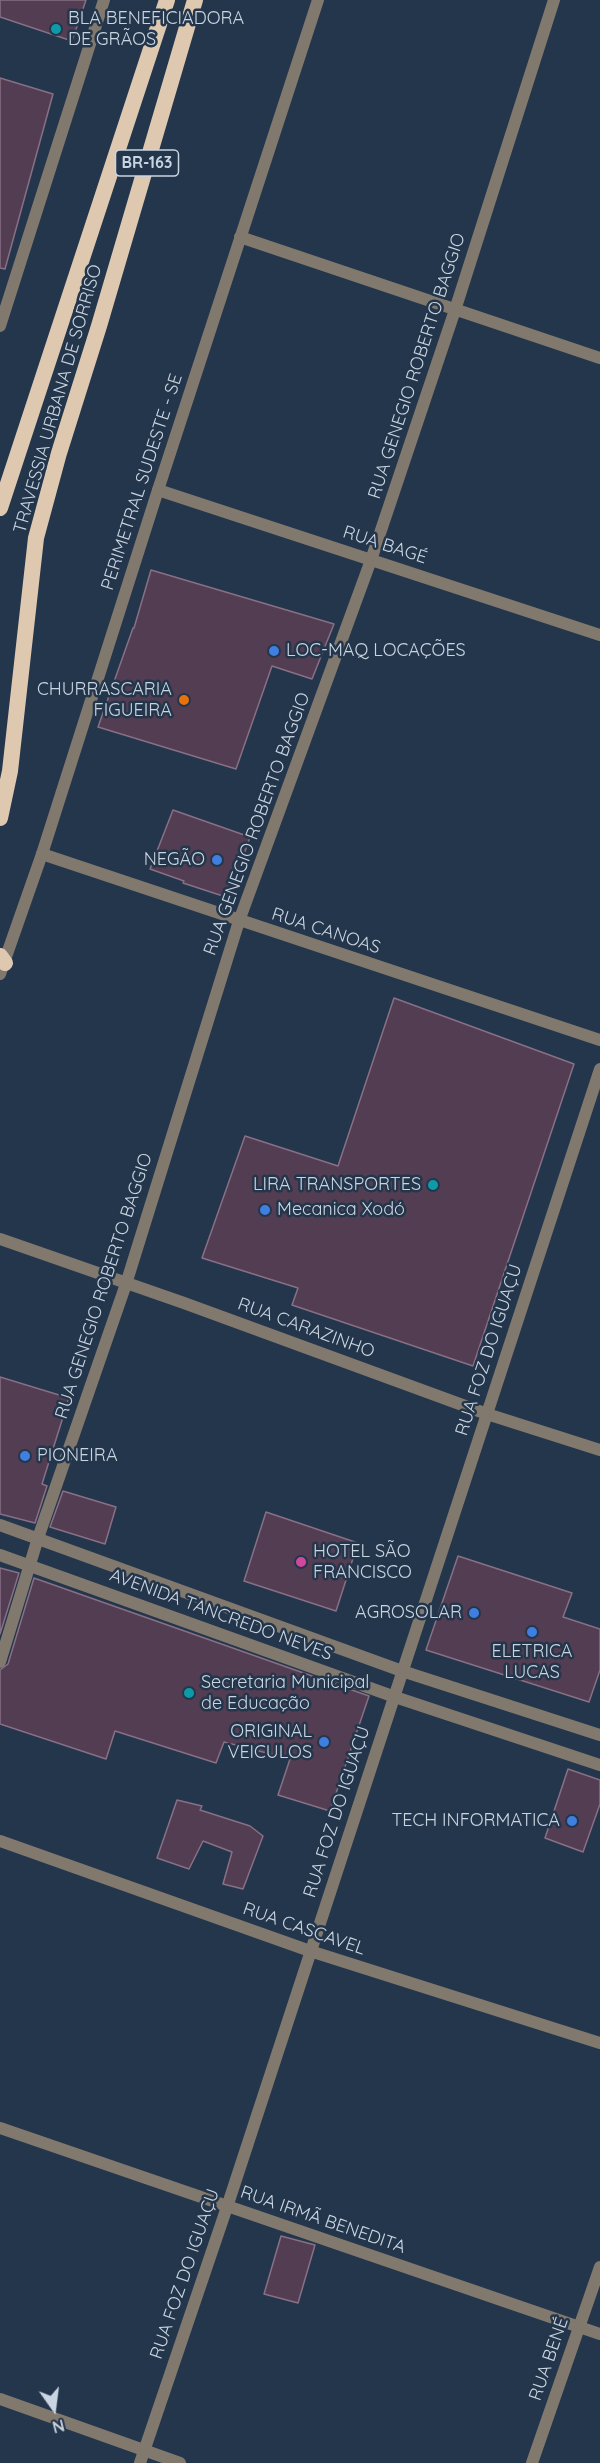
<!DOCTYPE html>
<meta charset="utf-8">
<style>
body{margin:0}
#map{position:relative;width:600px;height:2463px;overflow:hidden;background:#24364b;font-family:Quicksand,sans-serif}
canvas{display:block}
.north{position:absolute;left:24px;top:2379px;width:60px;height:60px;-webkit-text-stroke:4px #24364b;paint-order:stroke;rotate:166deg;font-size:16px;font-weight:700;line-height:24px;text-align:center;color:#cad5e2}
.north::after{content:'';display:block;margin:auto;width:21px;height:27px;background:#cad5e2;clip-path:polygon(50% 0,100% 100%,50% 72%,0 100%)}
</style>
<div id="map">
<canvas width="600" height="2463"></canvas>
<div class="north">N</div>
</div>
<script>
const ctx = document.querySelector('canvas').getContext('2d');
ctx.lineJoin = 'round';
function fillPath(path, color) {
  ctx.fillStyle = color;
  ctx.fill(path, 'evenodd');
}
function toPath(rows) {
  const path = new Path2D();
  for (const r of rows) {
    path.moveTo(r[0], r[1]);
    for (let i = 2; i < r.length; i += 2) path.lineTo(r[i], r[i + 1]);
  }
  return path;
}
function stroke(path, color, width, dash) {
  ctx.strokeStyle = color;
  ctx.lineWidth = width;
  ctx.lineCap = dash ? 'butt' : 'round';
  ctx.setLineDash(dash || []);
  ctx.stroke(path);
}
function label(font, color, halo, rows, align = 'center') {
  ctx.font = font + ' Quicksand,sans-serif';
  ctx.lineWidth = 5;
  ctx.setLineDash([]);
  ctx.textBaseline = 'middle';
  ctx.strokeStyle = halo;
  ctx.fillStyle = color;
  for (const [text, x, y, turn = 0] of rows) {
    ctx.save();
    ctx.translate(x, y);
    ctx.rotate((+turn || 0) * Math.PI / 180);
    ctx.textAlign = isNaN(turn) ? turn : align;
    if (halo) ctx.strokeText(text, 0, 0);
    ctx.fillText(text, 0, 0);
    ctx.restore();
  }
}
const building = toPath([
 [0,0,86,0,72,41,0,17,0,0],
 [0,78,53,94,5,269,0,268,0,78],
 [151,570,334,624,312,679,272,666,236,769,98,727,133,628,134,628,151,570],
 [173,810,250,837,229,898,183,883,184,881,150,869,173,810],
 [394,998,574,1064,473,1366,292,1305,298,1288,202,1258,245,1136,338,1166,394,998],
 [0,1377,69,1398,42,1484,47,1486,35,1523,0,1514,0,1377],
 [63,1491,116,1507,105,1544,50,1527,63,1491],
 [266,1512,358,1543,336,1611,244,1581,266,1512],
 [458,1556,572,1593,563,1617,600,1629,600,1670,589,1702,426,1650,458,1556],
 [0,1568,19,1573,0,1634,0,1568],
 [34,1578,369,1696,330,1811,278,1795,290,1759,224,1742,216,1763,115,1731,106,1759,0,1724,0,1670,8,1664,34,1578],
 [568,1769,600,1780,600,1804,583,1852,545,1838,568,1769],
 [177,1800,202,1806,200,1810,250,1826,263,1836,243,1889,223,1884,232,1852,203,1841,189,1869,157,1858,177,1800],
 [281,2236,315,2245,298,2303,264,2294,281,2236]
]);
fillPath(building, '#533d52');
stroke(building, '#887086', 1.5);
stroke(toPath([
 [240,237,600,358],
 [158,490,600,635],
 [42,854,600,1040],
 [0,1239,184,1303,487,1414,600,1450],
 [0,1662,38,1538,126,1284,239,921,371,560,455,310,554,0],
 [0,1841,310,1951,600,2043],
 [0,2128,600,2334],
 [0,2399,180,2463],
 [140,2463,227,2207,600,1069],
 [532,2463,600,2267]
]), '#82796e', 12);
stroke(toPath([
 [0,326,104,0],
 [0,974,42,854,158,490,318,0],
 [0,1525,402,1671,600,1735],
 [0,1555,395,1697,600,1765]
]), '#82796e', 12);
stroke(toPath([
 [0,508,167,0],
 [0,818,10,771,36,538,59,453,99,326,195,0],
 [0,956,5,963]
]), '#dec8b0', 16);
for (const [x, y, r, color] of [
 [56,29,6,"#0f9aa8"],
 [274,651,6,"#3f7fe0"],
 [184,700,6,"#e8710a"],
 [217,860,6,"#3f7fe0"],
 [433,1185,6,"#0f9aa8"],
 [265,1210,6,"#3f7fe0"],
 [25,1456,6,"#3f7fe0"],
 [301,1562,6,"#d1479c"],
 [474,1613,6,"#3f7fe0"],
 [532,1632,6,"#3f7fe0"],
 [189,1693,6,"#0f9aa8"],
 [324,1742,6,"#3f7fe0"],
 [572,1821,6,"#3f7fe0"]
]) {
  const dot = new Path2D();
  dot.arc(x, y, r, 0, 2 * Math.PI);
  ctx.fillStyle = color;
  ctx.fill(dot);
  stroke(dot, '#24364b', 2);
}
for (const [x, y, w] of [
 [147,163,63]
]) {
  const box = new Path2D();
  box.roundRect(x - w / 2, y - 13, w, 26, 4.5);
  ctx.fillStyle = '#24364b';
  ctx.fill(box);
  stroke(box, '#cad5e2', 1.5);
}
label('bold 16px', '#cad5e2', null, [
 ["BR-163",147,163]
]);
label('18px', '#cad5e2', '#24364b', [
 ["BLA BENEFICIADORA",68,19],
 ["DE GRÃOS",68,40],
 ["LOC-MAQ LOCAÇÕES",286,651],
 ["CHURRASCARIA",172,690,"right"],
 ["FIGUEIRA",172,711,"right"],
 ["NEGÃO",205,860,"right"],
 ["LIRA TRANSPORTES",421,1185,"right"],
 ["Mecanica Xodó",277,1210],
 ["PIONEIRA",37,1456],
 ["HOTEL SÃO",313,1552],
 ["FRANCISCO",313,1573],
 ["AGROSOLAR",462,1613,"right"],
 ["ELETRICA",532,1652,"center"],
 ["LUCAS",532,1673,"center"],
 ["Secretaria Municipal",201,1683],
 ["de Educação",201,1704],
 ["ORIGINAL",312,1732,"right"],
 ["VEICULOS",312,1753,"right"],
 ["TECH INFORMATICA",560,1821,"right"]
], 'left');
label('18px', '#cad5e2', '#24364b', [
 ["RUA GENEGIO ROBERTO BAGGIO",417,366,-72],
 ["TRAVESSIA URBANA DE SORRISO",58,399,-74],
 ["PERIMETRAL SUDESTE - SE",142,482,-72],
 ["RUA BAGÉ",385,545,18],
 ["RUA GENEGIO ROBERTO BAGGIO",257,824,-70],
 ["RUA CANOAS",326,931,18],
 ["RUA GENEGIO ROBERTO BAGGIO",104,1286,-72],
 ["RUA CARAZINHO",306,1328,20],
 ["RUA FOZ DO IGUAÇU",489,1350,-72],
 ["AVENIDA TANCREDO NEVES",221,1615,20],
 ["RUA FOZ DO IGUAÇU",337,1812,-72],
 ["RUA CASCAVEL",304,1929,19],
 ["RUA IRMÃ BENEDITA",323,2220,19],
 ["RUA FOZ DO IGUAÇU",185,2274,-71],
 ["RUA BENÉ",549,2359,-71]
]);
</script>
